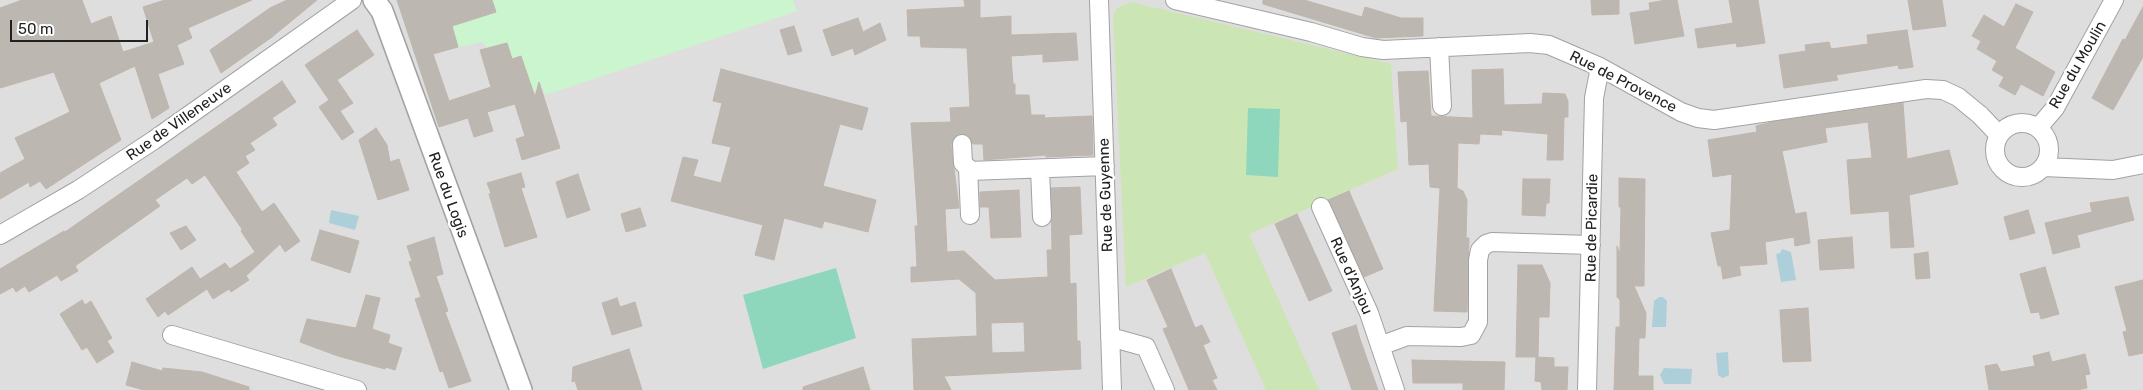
<!DOCTYPE html>
<style>
body{margin:0}
#map{position:relative;width:2143px;height:390px;overflow:hidden;background:#f0eee8;font-family:Rubik,sans-serif}
canvas{display:block}
.scale{position:absolute;left:10px;top:20px;width:138px;height:22px;box-sizing:border-box;border:2px solid #212121;border-top:0;padding-left:6px;font-size:15px;line-height:18px;white-space:nowrap;color:#212121;-webkit-text-stroke:4px #fff;paint-order:stroke}
</style>
<div id="map">
<canvas width="2143" height="390"></canvas>
<div class="scale">50 m</div>
</div>
<script>
const ctx = document.querySelector('canvas').getContext('2d');
ctx.lineJoin = 'round';
function fillPath(path, color) {
  ctx.fillStyle = color;
  ctx.fill(path, 'evenodd');
}
function toPath(rows) {
  const path = new Path2D();
  for (const r of rows) {
    if (r.length === 3) {
      path.moveTo(r[0] + r[2], r[1]);
      path.arc(r[0], r[1], r[2], 0, 2 * Math.PI);
      continue;
    }
    path.moveTo(r[0], r[1]);
    for (let i = 2; i < r.length; i += 2) path.lineTo(r[i], r[i + 1]);
  }
  return path;
}
function stroke(path, color, width, dash) {
  ctx.strokeStyle = color;
  ctx.lineWidth = width;
  ctx.lineCap = dash ? 'butt' : 'round';
  ctx.setLineDash(dash || []);
  ctx.stroke(path);
}
function label(font, color, halo, rows, align = 'center') {
  ctx.font = font + ' Rubik,sans-serif';
  ctx.lineWidth = 5;
  ctx.setLineDash([]);
  ctx.textBaseline = 'middle';
  ctx.strokeStyle = halo;
  ctx.fillStyle = color;
  for (const [text, x, y, turn = 0] of rows) {
    ctx.save();
    ctx.translate(x, y);
    ctx.rotate((+turn || 0) * Math.PI / 180);
    ctx.textAlign = isNaN(turn) ? turn : align;
    if (halo) ctx.strokeText(text, 0, 0);
    ctx.fillText(text, 0, 0);
    ctx.restore();
  }
}
fillPath(toPath([
 [0,0,2143,0,2143,390,0,390]
]), '#dfdede');
fillPath(toPath([
 [1131,2,1391,64,1398,169,1249,234,1319,390,1266,390,1205,253,1126,287,1113,16,1117,8]
]), '#cce5b4');
fillPath(toPath([
 [492,0,793,0,797,11,545,95,543,88,533,92,521,56,512,59,507,43,487,48,482,42,458,47,449,19,472,20,496,12]
]), '#cbf5ce');
fillPath(toPath([
 [1248,108,1280,109,1278,177,1246,175],
 [836,268,856,338,763,369,743,295]
]), '#8ed7bc');
fillPath(toPath([
 [331,210,359,216,355,230,329,223],
 [1782,249,1791,252,1796,280,1781,282,1776,254,1780,253],
 [1659,297,1663,297,1667,301,1666,327,1652,327,1654,301],
 [1728,352,1729,375,1723,378,1718,375,1716,353],
 [1664,368,1692,369,1691,384,1664,384,1660,375]
]), '#adcfd9');
const building = toPath([
 [22,0,82,0,91,24,111,16,123,52,154,42,143,7,165,0,252,0,188,28,192,38,177,45,184,64,158,74,169,108,152,119,135,66,99,83,121,140,46,189,40,181,30,187,29,182,0,199,0,173,25,159,15,138,70,112,54,72,0,88,0,8,22,0],
 [287,0,317,0,272,37,221,73,210,50,270,8,287,0],
 [397,0,492,0,496,12,452,26,458,47,433,54,449,101,491,87,480,50,507,43,512,59,521,56,535,97,539,82,560,148,522,160,516,139,525,136,515,104,487,112,493,131,474,137,468,118,439,127,397,0],
 [964,0,980,0,980,18,1011,16,1011,35,1076,33,1078,60,1043,62,1043,54,1011,56,1013,84,1015,84,1015,95,1029,95,1031,115,1045,115,1044,118,1092,116,1093,155,1046,157,1046,155,984,160,983,144,973,144,967,135,957,135,951,145,959,208,945,209,947,252,964,251,995,280,1048,277,1047,250,1052,250,1051,188,1080,187,1082,234,1069,235,1070,284,1076,283,1077,341,1080,341,1081,369,944,376,951,390,914,390,912,339,977,336,976,293,959,279,911,282,911,267,917,267,915,226,918,226,911,123,951,122,950,108,970,107,967,48,921,47,920,36,908,36,907,10,965,7,964,0],
 [1024,322,1025,352,992,353,991,323,1024,322],
 [1263,0,1304,0,1362,17,1365,7,1401,18,1423,18,1423,36,1376,38,1263,4,1263,0],
 [1591,0,1619,0,1619,14,1592,15,1591,0],
 [1666,0,1677,0,1684,36,1635,44,1630,13,1650,10,1649,3,1666,0],
 [1729,0,1758,0,1765,43,1737,47,1736,43,1698,48,1695,29,1733,23,1729,0],
 [1908,0,1942,0,1946,26,1913,30,1908,0],
 [2016,4,2033,12,2015,48,2055,72,2043,96,2021,84,2015,95,1999,86,2004,77,1992,70,1997,61,1977,49,1981,41,1972,36,1984,15,2004,27,2016,4],
 [2143,7,2143,57,2113,110,2092,98,2123,39,2125,40,2143,7],
 [858,18,863,32,880,23,886,40,855,55,853,48,832,56,823,30,858,18],
 [794,26,802,51,788,55,780,30,794,26],
 [357,30,374,55,337,80,353,103,340,111,354,132,342,140,319,107,329,100,305,65,357,30],
 [1907,30,1913,67,1899,69,1898,65,1836,75,1838,80,1784,88,1779,55,1806,51,1805,45,1829,42,1831,49,1868,44,1867,35,1907,30],
 [721,69,868,108,862,130,840,124,823,186,876,200,868,232,824,221,822,228,784,218,774,260,755,255,763,225,671,201,683,157,698,160,693,176,721,183,731,147,712,143,722,103,713,101,721,69],
 [1503,69,1504,105,1542,104,1543,93,1565,94,1568,101,1568,117,1564,117,1563,160,1547,160,1548,134,1501,130,1502,135,1480,134,1479,144,1458,143,1457,188,1463,191,1467,200,1466,238,1469,238,1467,312,1434,311,1440,188,1430,187,1429,164,1409,165,1407,121,1401,122,1398,72,1428,71,1431,116,1473,118,1472,70,1503,69],
 [282,81,296,102,272,118,277,125,250,143,255,150,245,156,249,163,236,172,262,212,274,203,300,241,285,252,280,244,246,276,249,280,231,292,229,289,213,299,207,289,168,315,165,311,158,317,146,299,192,267,200,279,225,263,230,269,255,252,241,231,242,229,205,175,192,184,187,178,155,200,160,206,75,266,78,271,61,281,57,275,29,292,25,286,16,292,13,287,0,294,0,269,64,231,65,232,282,81],
 [1903,103,1907,159,1949,150,1958,184,1909,195,1914,247,1891,248,1889,211,1851,214,1847,160,1872,158,1868,122,1825,128,1827,142,1782,151,1795,214,1806,212,1810,243,1795,246,1794,237,1765,242,1767,264,1739,266,1741,275,1723,279,1721,266,1718,266,1711,233,1730,230,1732,174,1713,177,1708,140,1757,132,1756,126,1772,122,1903,103],
 [376,128,387,145,390,162,399,159,409,190,378,200,359,140,376,128],
 [521,173,525,187,521,188,537,237,505,247,489,194,491,193,487,183,521,173],
 [578,174,590,210,567,218,556,182,578,174],
 [1619,178,1645,179,1644,286,1634,286,1646,313,1645,338,1639,338,1638,376,1653,376,1653,390,1614,390,1616,327,1620,327,1620,300,1617,297,1617,246,1620,254,1621,207,1619,207,1619,178],
 [1523,179,1550,179,1549,203,1546,203,1545,216,1522,215,1523,179],
 [1019,190,1021,237,991,238,989,207,980,207,980,192,1019,190],
 [1349,191,1383,269,1364,277,1328,200,1349,191],
 [2128,197,2134,220,2077,235,2080,247,2053,254,2045,223,2092,212,2090,203,2128,197],
 [640,208,646,226,626,232,621,214,640,208],
 [2028,210,2035,233,2010,240,2004,217,2028,210],
 [1297,214,1332,291,1309,301,1275,224,1297,214],
 [186,226,196,240,181,250,170,233,186,226],
 [320,230,359,241,350,273,311,260,320,230],
 [434,237,443,274,436,276,448,311,445,312,471,381,449,388,443,371,440,372,415,299,421,297,409,262,412,261,407,246,434,237],
 [1852,237,1854,268,1820,270,1818,240,1852,237],
 [1928,252,1930,278,1916,279,1914,254,1928,252],
 [1518,265,1542,265,1550,283,1549,317,1539,317,1538,357,1516,357,1518,265],
 [2045,267,2059,314,2041,319,2039,312,2031,313,2020,274,2045,267],
 [1171,269,1195,328,1202,325,1210,342,1203,345,1217,378,1212,380,1217,390,1189,390,1163,329,1168,327,1147,280,1171,269],
 [2143,280,2143,353,2129,356,2123,332,2127,331,2115,287,2143,280],
 [366,295,380,298,372,329,390,335,388,343,402,348,395,370,386,367,385,369,338,356,300,342,307,319,356,328,366,295],
 [617,298,620,307,635,302,642,326,612,335,602,303,617,298],
 [82,300,85,305,91,301,112,338,107,341,114,352,97,363,87,347,82,350,60,314,82,300],
 [1808,308,1811,361,1783,362,1780,310,1808,308],
 [1356,325,1360,339,1378,390,1352,390,1332,333,1356,325],
 [629,349,642,390,578,390,575,381,572,382,573,367,629,349],
 [2049,352,2052,362,2085,354,2090,374,2085,375,2087,388,2077,390,1989,390,1985,366,1997,364,2001,372,2035,366,2033,356,2049,352],
 [1536,357,1554,358,1554,367,1568,367,1567,390,1542,390,1541,382,1535,381,1536,357],
 [1412,360,1505,362,1504,390,1463,390,1463,383,1413,383,1412,360],
 [132,362,162,371,163,368,202,372,249,387,249,390,144,390,126,385,132,362],
 [863,367,870,390,803,390,803,387,863,367]
]);
fillPath(building, '#bdb7b1');
stroke(building, '#c1b5ac', 1);
const minor = toPath([
 [1099,0,1112,390],
 [1175,0,1311,32,1362,47,1383,50,1530,43,1549,45,1600,67,1681,112,1698,118,1714,120,1926,89,1943,90,1958,97,1980,115,1999,135],
 [1439,47,1442,106],
 [2022,150,27],
 [2038,128,2055,108,2114,0],
 [962,144,963,163,968,168,970,215],
 [2043,167,2113,170,2143,164],
 [1040,169,1042,217],
 [969,171,1105,166],
 [1321,207,1369,313,1395,390],
 [0,235,78,190,154,140,352,0],
 [172,335,357,390],
 [1110,337,1146,347,1165,390],
 [1380,346,1407,336,1461,337,1471,335,1478,322,1478,260,1480,250,1486,244,1492,242,1591,245],
 [1587,390,1594,98,1600,67]
]);
const tertiary = toPath([
 [374,0,382,11,521,390]
]);
stroke(minor, '#a2a2a2', 20);
stroke(tertiary, '#a2a2a2', 24);
stroke(minor, '#fff', 18);
stroke(tertiary, '#fff', 21);
label('15px', '#212121', '#fff', [
 ["Rue du Moulin",2078,65,-60],
 ["Rue de Provence",1623,82,27],
 ["Rue de Villeneuve",179,122,-35],
 ["Rue du Logis",448,195,70],
 ["Rue de Guyenne",1106,195,-92],
 ["Rue de Picardie",1592,228,-89],
 ["Rue d'Anjou",1351,276,66]
]);
</script>
